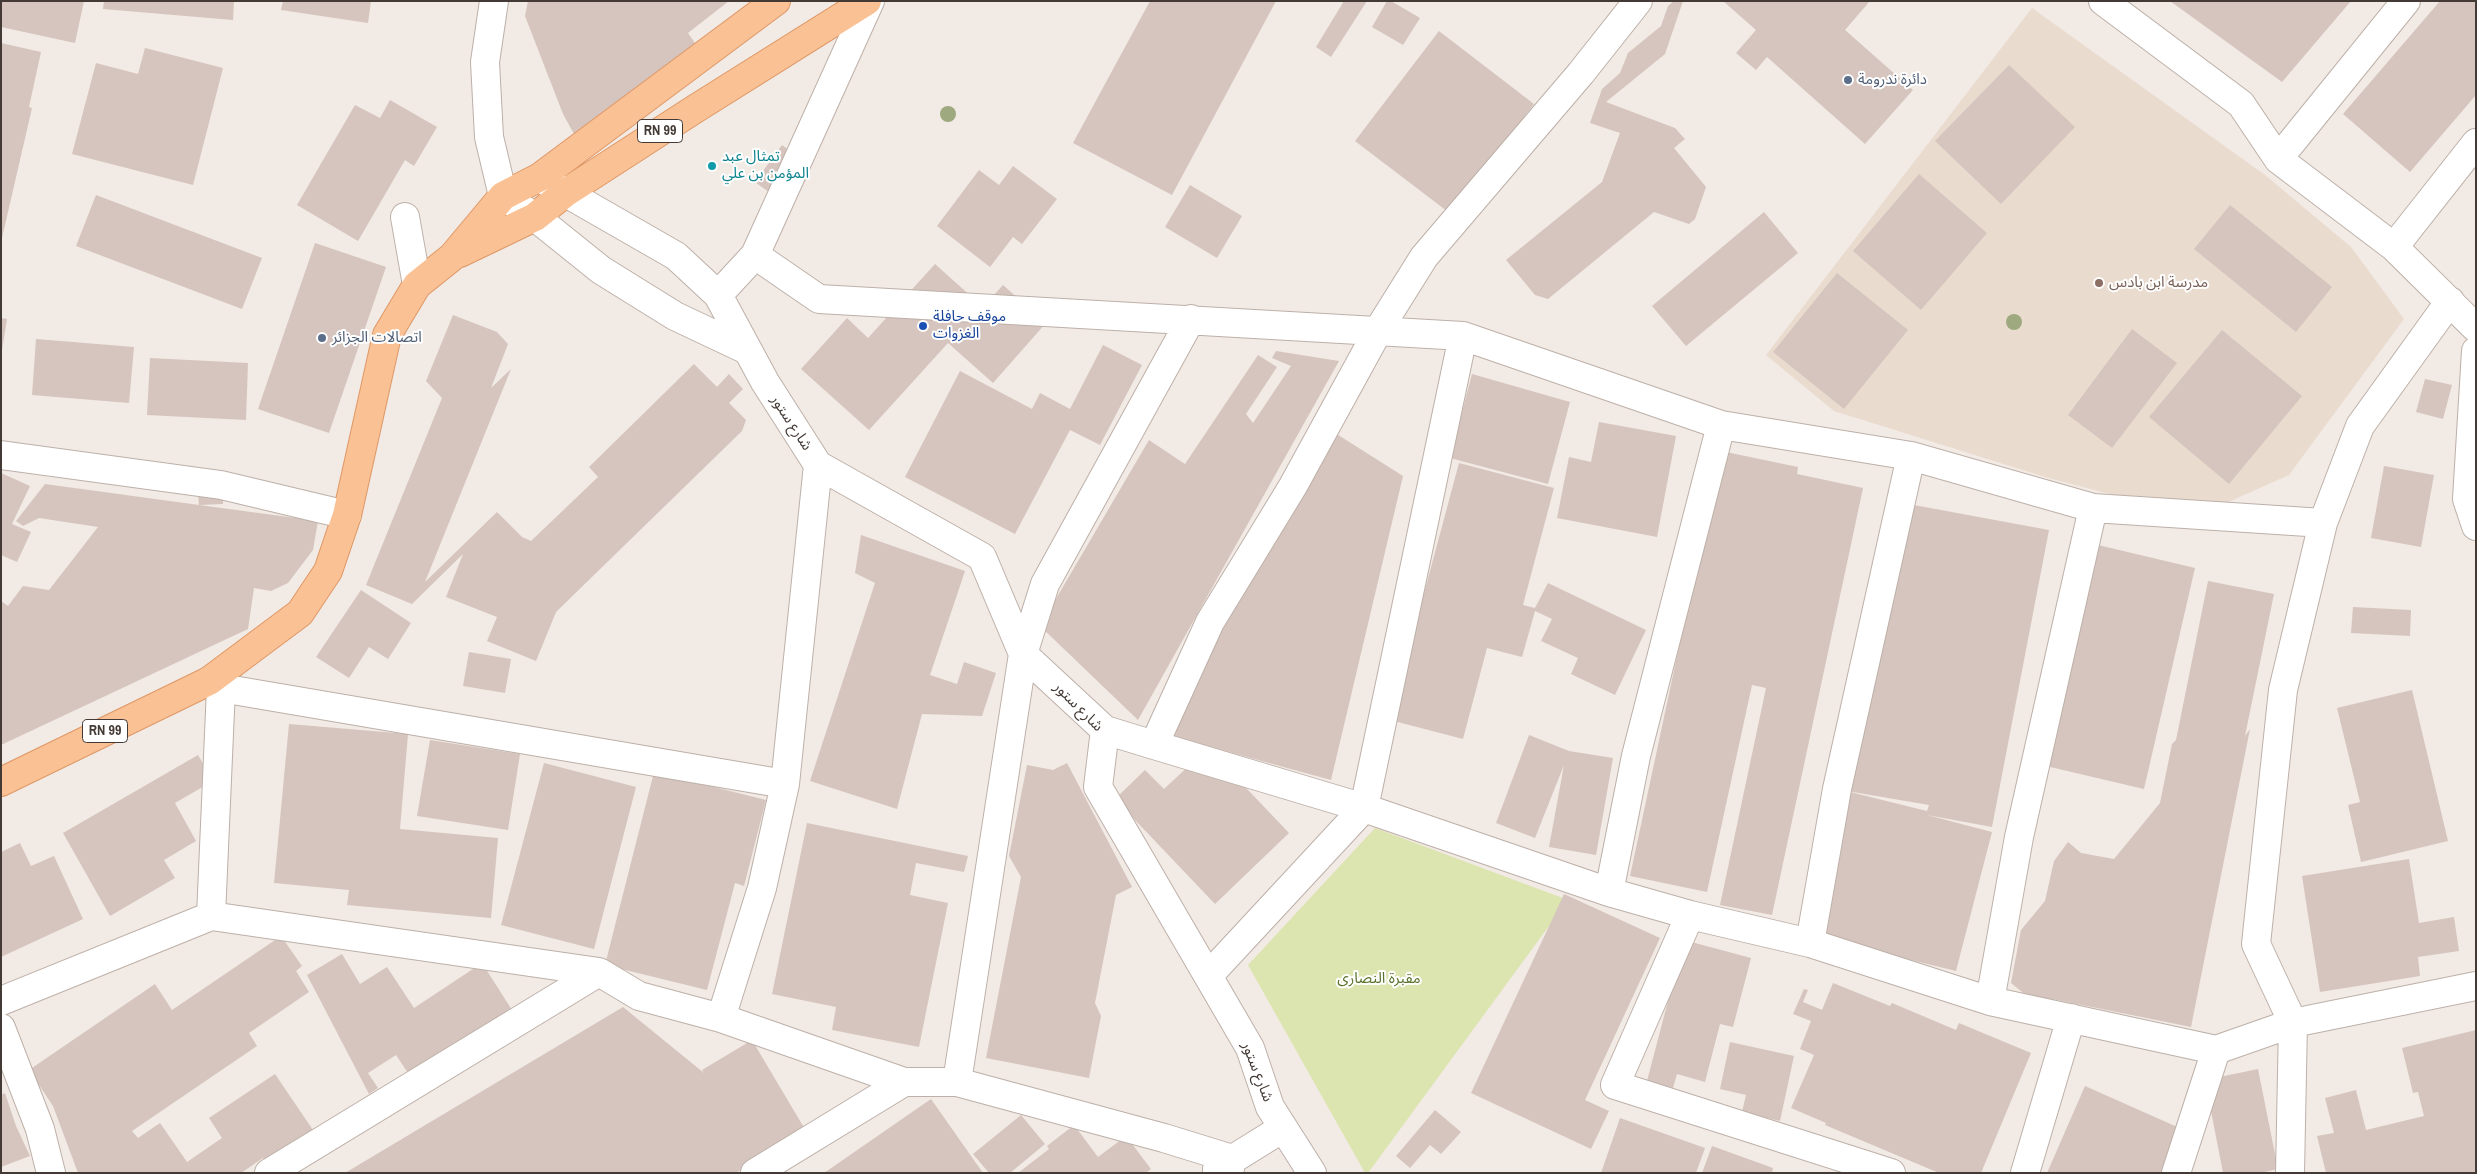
<!DOCTYPE html>
<meta charset="utf-8">
<style>
body{margin:0}
#map{position:relative;width:2477px;height:1174px;overflow:hidden;background:#f2eae5;font-family:"Archivo Narrow",sans-serif}
canvas{display:block}
.frame{position:absolute;inset:0;border:2px solid #443a35;pointer-events:none}
</style>
<div id="map">
<canvas width="2477" height="1174"></canvas>
<div class="frame"></div>
</div>
<script>
const ctx = document.querySelector('canvas').getContext('2d');
ctx.lineJoin = 'round';
function fillPath(path, color) {
  ctx.fillStyle = color;
  ctx.fill(path, 'evenodd');
}
function toPath(rows) {
  const path = new Path2D();
  for (const r of rows) {
    path.moveTo(r[0], r[1]);
    for (let i = 2; i < r.length; i += 2) path.lineTo(r[i], r[i + 1]);
  }
  return path;
}
function stroke(path, color, width, dash) {
  ctx.strokeStyle = color;
  ctx.lineWidth = width;
  ctx.lineCap = dash ? 'butt' : 'round';
  ctx.setLineDash(dash || []);
  ctx.stroke(path);
}
function label(font, color, halo, rows, align = 'center') {
  ctx.font = font + ' "Archivo Narrow","Noto Sans Arabic",sans-serif';
  ctx.lineWidth = 4;
  ctx.setLineDash([]);
  ctx.textBaseline = 'middle';
  ctx.strokeStyle = halo;
  ctx.fillStyle = color;
  for (const [text, x, y, turn = 0] of rows) {
    ctx.save();
    ctx.translate(x, y);
    ctx.rotate((+turn || 0) * Math.PI / 180);
    ctx.textAlign = isNaN(turn) ? turn : align;
    if (halo) ctx.strokeText(text, 0, 0);
    ctx.fillText(text, 0, 0);
    ctx.restore();
  }
}
fillPath(toPath([
 [2032,8,2265,175,2351,247,2404,319,2289,475,2226,503,2117,496,2045,477,1834,411,1766,355]
]), '#eadbcf');
fillPath(toPath([
 [1375,828,1568,900,1368,1173,1365,1173,1248,965]
]), '#dce5af');
fillPath(toPath([
 [1,1,84,1,75,43,1,27],
 [104,1,234,1,233,20,103,9],
 [283,1,371,1,368,23,281,10],
 [528,1,729,1,688,33,699,49,574,134,563,114,525,16],
 [1150,1,1276,1,1172,195,1073,143],
 [1344,1,1367,1,1331,57,1316,47],
 [1387,1,1391,1,1420,18,1403,45,1372,27],
 [1674,1,1683,1,1665,54,1606,102,1675,128,1685,139,1674,148,1706,187,1695,219,1689,224,1654,212,1548,299,1535,295,1506,260,1602,182,1620,133,1590,123,1602,89,1620,73,1628,53,1661,26,1668,6],
 [1723,1,1870,1,1845,30,1913,90,1865,144,1767,57,1756,70,1736,53,1756,30],
 [2170,1,2351,1,2282,82],
 [2440,1,2476,1,2476,95,2410,172,2343,114],
 [1439,31,1534,104,1497,152,1460,221,1355,141],
 [1,43,41,52,29,107,32,108,2,238],
 [145,48,223,68,193,185,72,154,96,63,138,74],
 [2009,65,2075,127,2001,204,1935,141],
 [390,100,437,127,414,166,405,160,358,241,297,205,355,105,380,118],
 [782,145,810,165,801,177,806,180,788,206,755,182],
 [1013,166,1057,199,1022,244,1013,237,990,267,937,226,979,170,999,185],
 [1919,174,1987,233,1921,310,1853,251],
 [1190,185,1242,216,1217,258,1165,227],
 [96,195,262,258,242,309,76,246],
 [2230,205,2332,287,2296,332,2194,249],
 [1764,212,1798,253,1686,346,1652,306],
 [315,243,386,267,329,433,258,409],
 [935,264,983,307,1003,285,1046,323,993,383,948,343,869,430,801,369,847,318,868,338],
 [1837,273,1908,330,1844,409,1773,352],
 [453,315,497,332,508,344,491,388,511,369,425,582,497,512,522,537,531,541,598,477,589,467,694,364,717,387,729,374,743,389,729,403,746,420,742,431,556,612,536,661,487,641,497,617,446,597,463,554,412,604,366,585,442,398,426,381],
 [1,318,7,319,2,350,1,350],
 [2132,329,2177,363,2112,448,2068,415],
 [2222,330,2302,396,2229,484,2149,417],
 [36,339,134,347,129,403,32,395],
 [1103,345,1142,365,1100,445,1070,430,1015,534,905,477,960,371,1032,409,1040,393,1070,409],
 [1276,351,1339,361,1138,720,1040,626,1149,440,1185,464,1258,355,1277,367,1246,414,1253,423,1291,366,1272,358],
 [150,358,248,363,246,420,147,415],
 [1472,374,1570,402,1548,484,1450,458],
 [2425,379,2452,385,2443,419,2416,412],
 [1599,422,1676,436,1657,537,1557,518,1569,457,1591,462],
 [1335,433,1403,476,1331,780,1163,734],
 [1721,451,1798,467,1797,474,1863,488,1772,915,1720,905,1766,688,1752,685,1707,892,1630,876],
 [1459,463,1554,488,1523,605,1535,608,1548,583,1646,630,1615,695,1571,674,1578,658,1541,641,1552,619,1535,611,1522,657,1487,648,1463,739,1390,720],
 [2384,466,2434,475,2421,547,2371,538],
 [1,473,30,486,12,524,31,532,17,562,1,555],
 [45,484,199,505,198,493,223,493,223,504,199,505,318,521,313,550,288,583,271,591,254,588,248,629,1,745,1,601,8,606,23,586,49,590,98,527,39,518,23,526,16,521],
 [1903,503,2049,530,1992,827,1927,815,1992,832,1956,971,1813,936,1850,792,1927,811,1929,805,1847,791],
 [861,535,965,571,930,675,957,684,964,662,996,673,982,716,922,714,897,809,810,781,875,583,855,573],
 [2098,545,2195,568,2144,789,2046,766],
 [2208,581,2274,594,2245,736,2250,729,2191,1027,2052,999,2055,1002,2027,996,2011,983,2021,930,2045,901,2054,861,2068,842,2081,853,2114,859,2160,803,2172,744,2176,740],
 [361,590,411,623,388,659,369,647,349,678,316,657],
 [2353,607,2411,610,2410,636,2351,633],
 [469,652,511,659,505,693,463,686],
 [2412,690,2448,841,2361,862,2348,805,2360,802,2337,708],
 [289,724,408,734,400,829,498,838,491,918,347,905,349,890,274,883],
 [1529,735,1569,751,1613,758,1596,855,1549,847,1564,765,1535,838,1496,823],
 [430,740,520,754,508,830,417,816],
 [1208,748,1289,833,1215,904,1115,799,1145,770,1164,789],
 [198,755,213,781,175,803,196,841,164,860,175,878,110,916,63,833],
 [544,763,636,787,594,949,501,925],
 [1067,763,1132,887,1116,895,1095,1003,1101,1016,1089,1078,986,1058,1021,877,1009,856,1027,765,1053,770],
 [654,772,766,800,744,886,735,883,707,990,605,965],
 [807,823,968,856,964,872,916,863,910,895,948,903,919,1047,832,1030,836,1007,772,994],
 [20,843,31,866,54,856,83,919,1,957,1,852],
 [2409,859,2419,923,2454,917,2459,951,2418,957,2420,976,2320,992,2302,876],
 [1564,894,1660,938,1585,1100,1609,1111,1591,1149,1471,1093],
 [281,936,302,966,296,971,309,992,249,1033,257,1046,132,1131,138,1138,160,1123,187,1162,222,1138,209,1118,275,1074,315,1133,268,1165,263,1158,241,1173,78,1173,53,1106,29,1070,155,984,172,1010],
 [1684,940,1751,958,1733,1027,1720,1024,1705,1082,1677,1074,1673,1088,1647,1081],
 [342,954,360,984,387,967,414,1008,482,963,512,1010,410,1076,396,1055,368,1073,378,1088,369,1094,307,975],
 [1833,983,1890,1006,1892,1003,1956,1030,1959,1023,2031,1053,1981,1173,1939,1173,1825,1125,1826,1123,1791,1108,1814,1055,1800,1049,1811,1021,1793,1014,1804,989,1808,990,1803,1002,1822,1010],
 [623,1007,704,1073,702,1070,752,1040,806,1131,736,1173,345,1173],
 [2476,1030,2476,1173,2326,1173,2317,1136,2334,1133,2325,1098,2356,1090,2366,1130,2424,1116,2418,1092,2413,1093,2402,1048],
 [1730,1042,1794,1056,1780,1121,1742,1112,1746,1095,1720,1089],
 [2258,1069,2278,1169,2260,1173,2223,1173,2205,1080],
 [2085,1086,2184,1130,2165,1173,2047,1173],
 [5,1093,16,1126,30,1156,1,1167,1,1095],
 [931,1099,983,1173,824,1173],
 [1435,1110,1461,1132,1441,1154,1430,1145,1410,1168,1396,1156],
 [1021,1115,1045,1144,1010,1173,989,1173,973,1154],
 [1620,1118,1705,1148,1696,1173,1601,1173],
 [1074,1125,1098,1157,1126,1136,1151,1169,1146,1173,1018,1173,1049,1149,1047,1146],
 [1712,1146,1773,1168,1772,1173,1702,1173]
]), '#d6c5be');
const minor = toPath([
 [494,1,485,62,489,137,503,196,535,217,601,270,675,316,747,350],
 [2103,1,2241,104,2278,159,2394,247,2476,328],
 [2278,159,2406,1],
 [547,182,676,256,718,295,765,382,818,465,982,557,1023,654,1105,730,1098,787,1250,1048,1270,1107,1312,1173],
 [405,217,417,285],
 [2394,247,2476,143],
 [755,255,819,299,1463,336,1721,425,1911,456,2093,508,2323,523],
 [718,295,755,255,870,1],
 [2476,351,2467,499,2476,526],
 [1,455,221,485,347,515],
 [209,681,221,688,211,916],
 [221,688,785,784],
 [1105,730,1154,745,1210,622,1293,486,1379,329,1424,257,1581,73,1638,1],
 [1154,745,1364,808,1609,892,1690,915,1810,943,1990,1001,2216,1050],
 [1609,892,1636,756,1721,425],
 [1690,915,1615,1085,1891,1173],
 [1810,943,1837,789,1911,456],
 [1209,975,1364,808,1463,336],
 [1,1001,211,916,599,972,639,996,721,1018,904,1082,957,1082,1164,1138,1232,1159,1229,1173],
 [1990,1001,2019,837,2093,508],
 [721,1018,762,888,785,784,818,465],
 [1,1028,40,1129,51,1173],
 [957,1082,1023,654,1045,584,1191,319],
 [1217,1169,1283,1128],
 [269,1173,599,972],
 [755,1173,904,1082],
 [2025,1173,2071,1018],
 [2176,1173,2216,1050,2293,1023,2476,986],
 [2290,1173,2293,1023,2256,944,2283,690,2323,523,2360,426,2450,301]
]);
const major = toPath([
 [460,253,535,217,565,193,695,109,867,1],
 [1,782,209,681,300,613,328,571,347,515,387,335,417,285,452,257,503,196,540,177,776,1]
]);
stroke(minor, '#bdb0a8', 30);
stroke(major, '#de9866', 30);
stroke(minor, '#fff', 28);
stroke(major, '#fac195', 28);
ctx.fillStyle = '#9ea97f';
for (const [x, y] of [
 [948,114],
 [2014,322]
]) {
  ctx.beginPath();
  ctx.arc(x, y, 8, 0, 2 * Math.PI);
  ctx.fill();
}
for (const [x, y, r, color] of [
 [1848,80,5,"#5c6f8a"],
 [712,166,5,"#0f9aa8"],
 [2099,283,5,"#8d6e63"],
 [923,326,5,"#1a4fb4"],
 [322,338,5,"#5c6f8a"]
]) {
  const dot = new Path2D();
  dot.arc(x, y, r, 0, 2 * Math.PI);
  ctx.fillStyle = color;
  ctx.fill(dot);
  stroke(dot, '#fff', 2);
}
for (const [x, y, w] of [
 [660,131,45],
 [105,731,45]
]) {
  const box = new Path2D();
  box.roundRect(x - w / 2, y - 11.5, w, 23, 4);
  ctx.fillStyle = '#fff';
  ctx.fill(box);
  stroke(box, '#443a35', 1);
}
label('bold 14px', '#443a35', null, [
 ["RN 99",660,131],
 ["RN 99",105,731]
]);
label('15px', '#4e5e75', '#fff', [
 ["دائرة ندرومة",1858,80],
 ["اتصالات الجزائر",332,338]
], 'left');
label('15px', '#0d838f', '#fff', [
 ["تمثال عبد",722,157],
 ["المؤمن بن علي",722,174]
], 'left');
label('15px', '#785e54', '#fff', [
 ["مدرسة ابن بادس",2109,283]
], 'left');
label('15px', '#164399', '#fff', [
 ["موقف حافلة",933,317],
 ["الغزوات",933,334]
], 'left');
label('15px', '#443a35', '#fff', [
 ["شارع ستور",791,423,57],
 ["شارع ستور",1078,707,45],
 ["شارع ستور",1257,1072,69]
]);
label('15px', '#5a732b', '#fff', [
 ["مقبرة النصارى",1379,979]
]);
</script>
